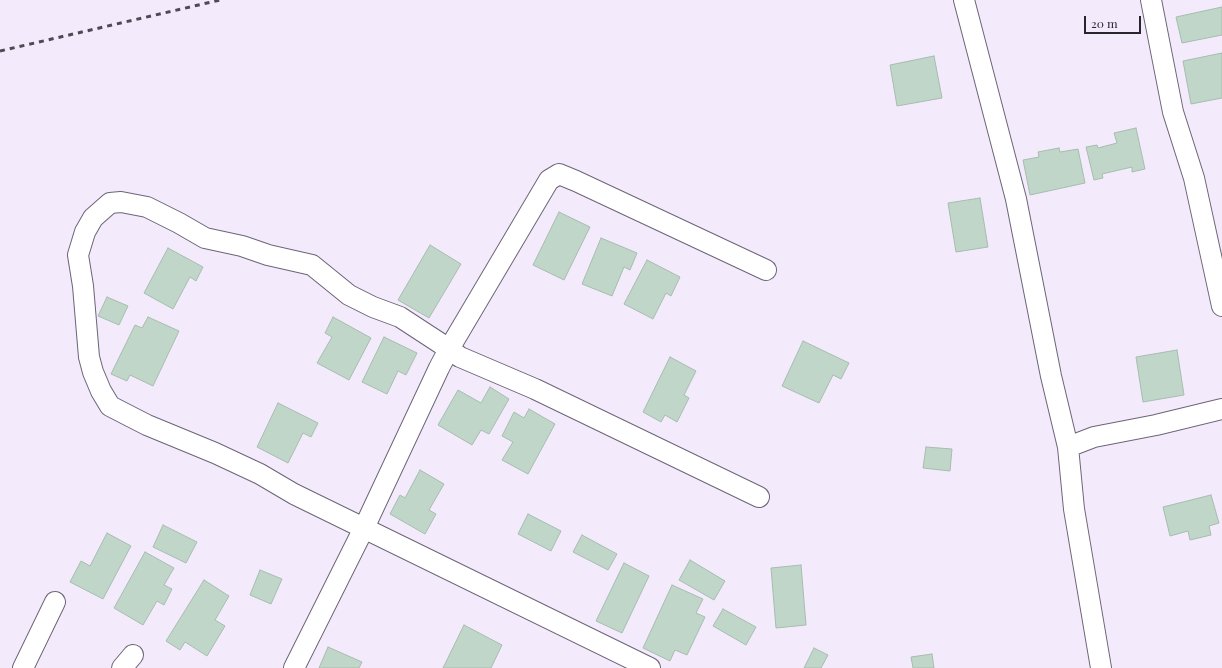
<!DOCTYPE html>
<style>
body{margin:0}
#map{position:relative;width:1222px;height:668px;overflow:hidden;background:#f3ebfc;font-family:"Playfair Display",serif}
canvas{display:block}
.scale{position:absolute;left:1084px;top:16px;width:57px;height:18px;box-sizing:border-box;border:2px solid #28252c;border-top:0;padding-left:5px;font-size:12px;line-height:14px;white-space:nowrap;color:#28252c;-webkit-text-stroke:3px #f3ebfc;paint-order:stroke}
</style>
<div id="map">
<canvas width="1222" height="668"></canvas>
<div class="scale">20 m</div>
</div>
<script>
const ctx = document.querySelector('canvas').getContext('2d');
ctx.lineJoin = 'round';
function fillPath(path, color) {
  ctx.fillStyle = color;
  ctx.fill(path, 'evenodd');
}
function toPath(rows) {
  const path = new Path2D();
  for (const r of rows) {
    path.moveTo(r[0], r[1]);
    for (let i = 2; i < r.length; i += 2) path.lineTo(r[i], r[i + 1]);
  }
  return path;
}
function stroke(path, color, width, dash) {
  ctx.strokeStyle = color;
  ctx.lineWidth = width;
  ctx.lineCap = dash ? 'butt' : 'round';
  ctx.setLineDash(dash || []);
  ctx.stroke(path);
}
const building = toPath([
 [1222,7,1222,35,1182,43,1176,17,1222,7],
 [1222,53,1222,98,1191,104,1183,61,1222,53],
 [934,56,942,98,897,106,890,65,934,56],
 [1136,128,1145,169,1132,172,1132,167,1102,174,1103,178,1094,180,1086,147,1097,145,1098,148,1117,143,1114,133,1136,128],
 [1059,148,1060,152,1078,149,1085,183,1030,195,1023,160,1039,157,1038,152,1059,148],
 [980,198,988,247,956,252,948,203,980,198],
 [559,212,590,227,564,280,533,265,559,212],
 [601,238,637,253,630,270,624,267,612,296,582,284,601,238],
 [430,245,461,264,429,318,398,300,430,245],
 [168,248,203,267,196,281,190,277,173,309,144,293,168,248],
 [647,260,680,277,671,296,666,293,653,319,624,304,647,260],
 [107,297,128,306,119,325,98,316,107,297],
 [148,317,179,331,153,386,130,375,127,381,111,374,135,325,142,328,148,317],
 [333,317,371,338,349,380,317,363,332,337,325,333,333,317],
 [384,337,417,353,406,375,398,371,387,394,362,382,384,337],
 [803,341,849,363,841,379,833,375,819,403,782,386,803,341],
 [1177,350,1184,395,1143,402,1136,357,1177,350],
 [670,357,696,371,684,395,689,398,677,422,665,415,661,422,643,412,670,357],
 [490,387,509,399,489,434,481,430,472,445,438,425,458,390,481,403,490,387],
 [278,403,318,423,311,437,303,433,288,463,257,447,278,403],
 [529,409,555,424,528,474,502,460,513,442,502,436,514,412,524,418,529,409],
 [926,447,952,449,950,471,923,468,926,447],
 [420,470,444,484,429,510,436,514,425,534,390,514,400,495,405,498,420,470],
 [1211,495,1219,523,1209,526,1211,535,1190,540,1188,531,1170,536,1163,507,1211,495],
 [528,514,561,531,551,551,518,534,528,514],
 [163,525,197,542,186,563,153,547,163,525],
 [107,533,131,546,103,599,70,582,81,561,90,566,107,533],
 [582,535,617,554,608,570,573,552,582,535],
 [145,552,174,568,164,585,172,589,164,605,157,601,143,625,114,608,145,552],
 [690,560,725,581,714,600,679,580,690,560],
 [624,563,649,576,622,633,596,621,624,563],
 [801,565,806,625,776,628,771,568,801,565],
 [260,570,282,579,271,604,250,595,260,570],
 [204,580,229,596,215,620,225,626,207,656,185,642,180,650,166,641,204,580],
 [672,585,703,599,696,613,705,617,687,655,675,650,670,661,643,648,672,585],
 [723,609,756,627,746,645,713,626,723,609],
 [464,625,502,645,491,668,443,668,464,625],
 [328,647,362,662,359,668,319,668,328,647],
 [814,648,828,655,821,668,804,668,814,648],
 [932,654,934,668,913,668,911,657,932,654]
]);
fillPath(building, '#c0d6c8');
stroke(building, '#a7bcaf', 1);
const minor = toPath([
 [964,0,1016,199,1051,376,1068,447,1074,509,1101,668],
 [1151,0,1173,112,1194,178,1222,306],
 [1068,447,1094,437,1156,425,1222,409],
 [23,668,55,602],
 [122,668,133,655],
 [294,668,364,528,439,368,449,349,460,357,535,389,759,497],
 [650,668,294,494,260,474,215,453,147,425,110,406,101,391,93,372,89,357,83,286,78,255,85,232,93,218,110,203,121,202,147,207,179,223,205,238,242,246,268,255,312,265,349,295,373,307,400,317,449,349,549,180,559,174,576,181,766,270]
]);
stroke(minor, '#6d6577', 22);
stroke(minor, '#fff', 20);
stroke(toPath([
 [0,51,220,0]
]), '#4e4a53', 3, [5, 5]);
</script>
